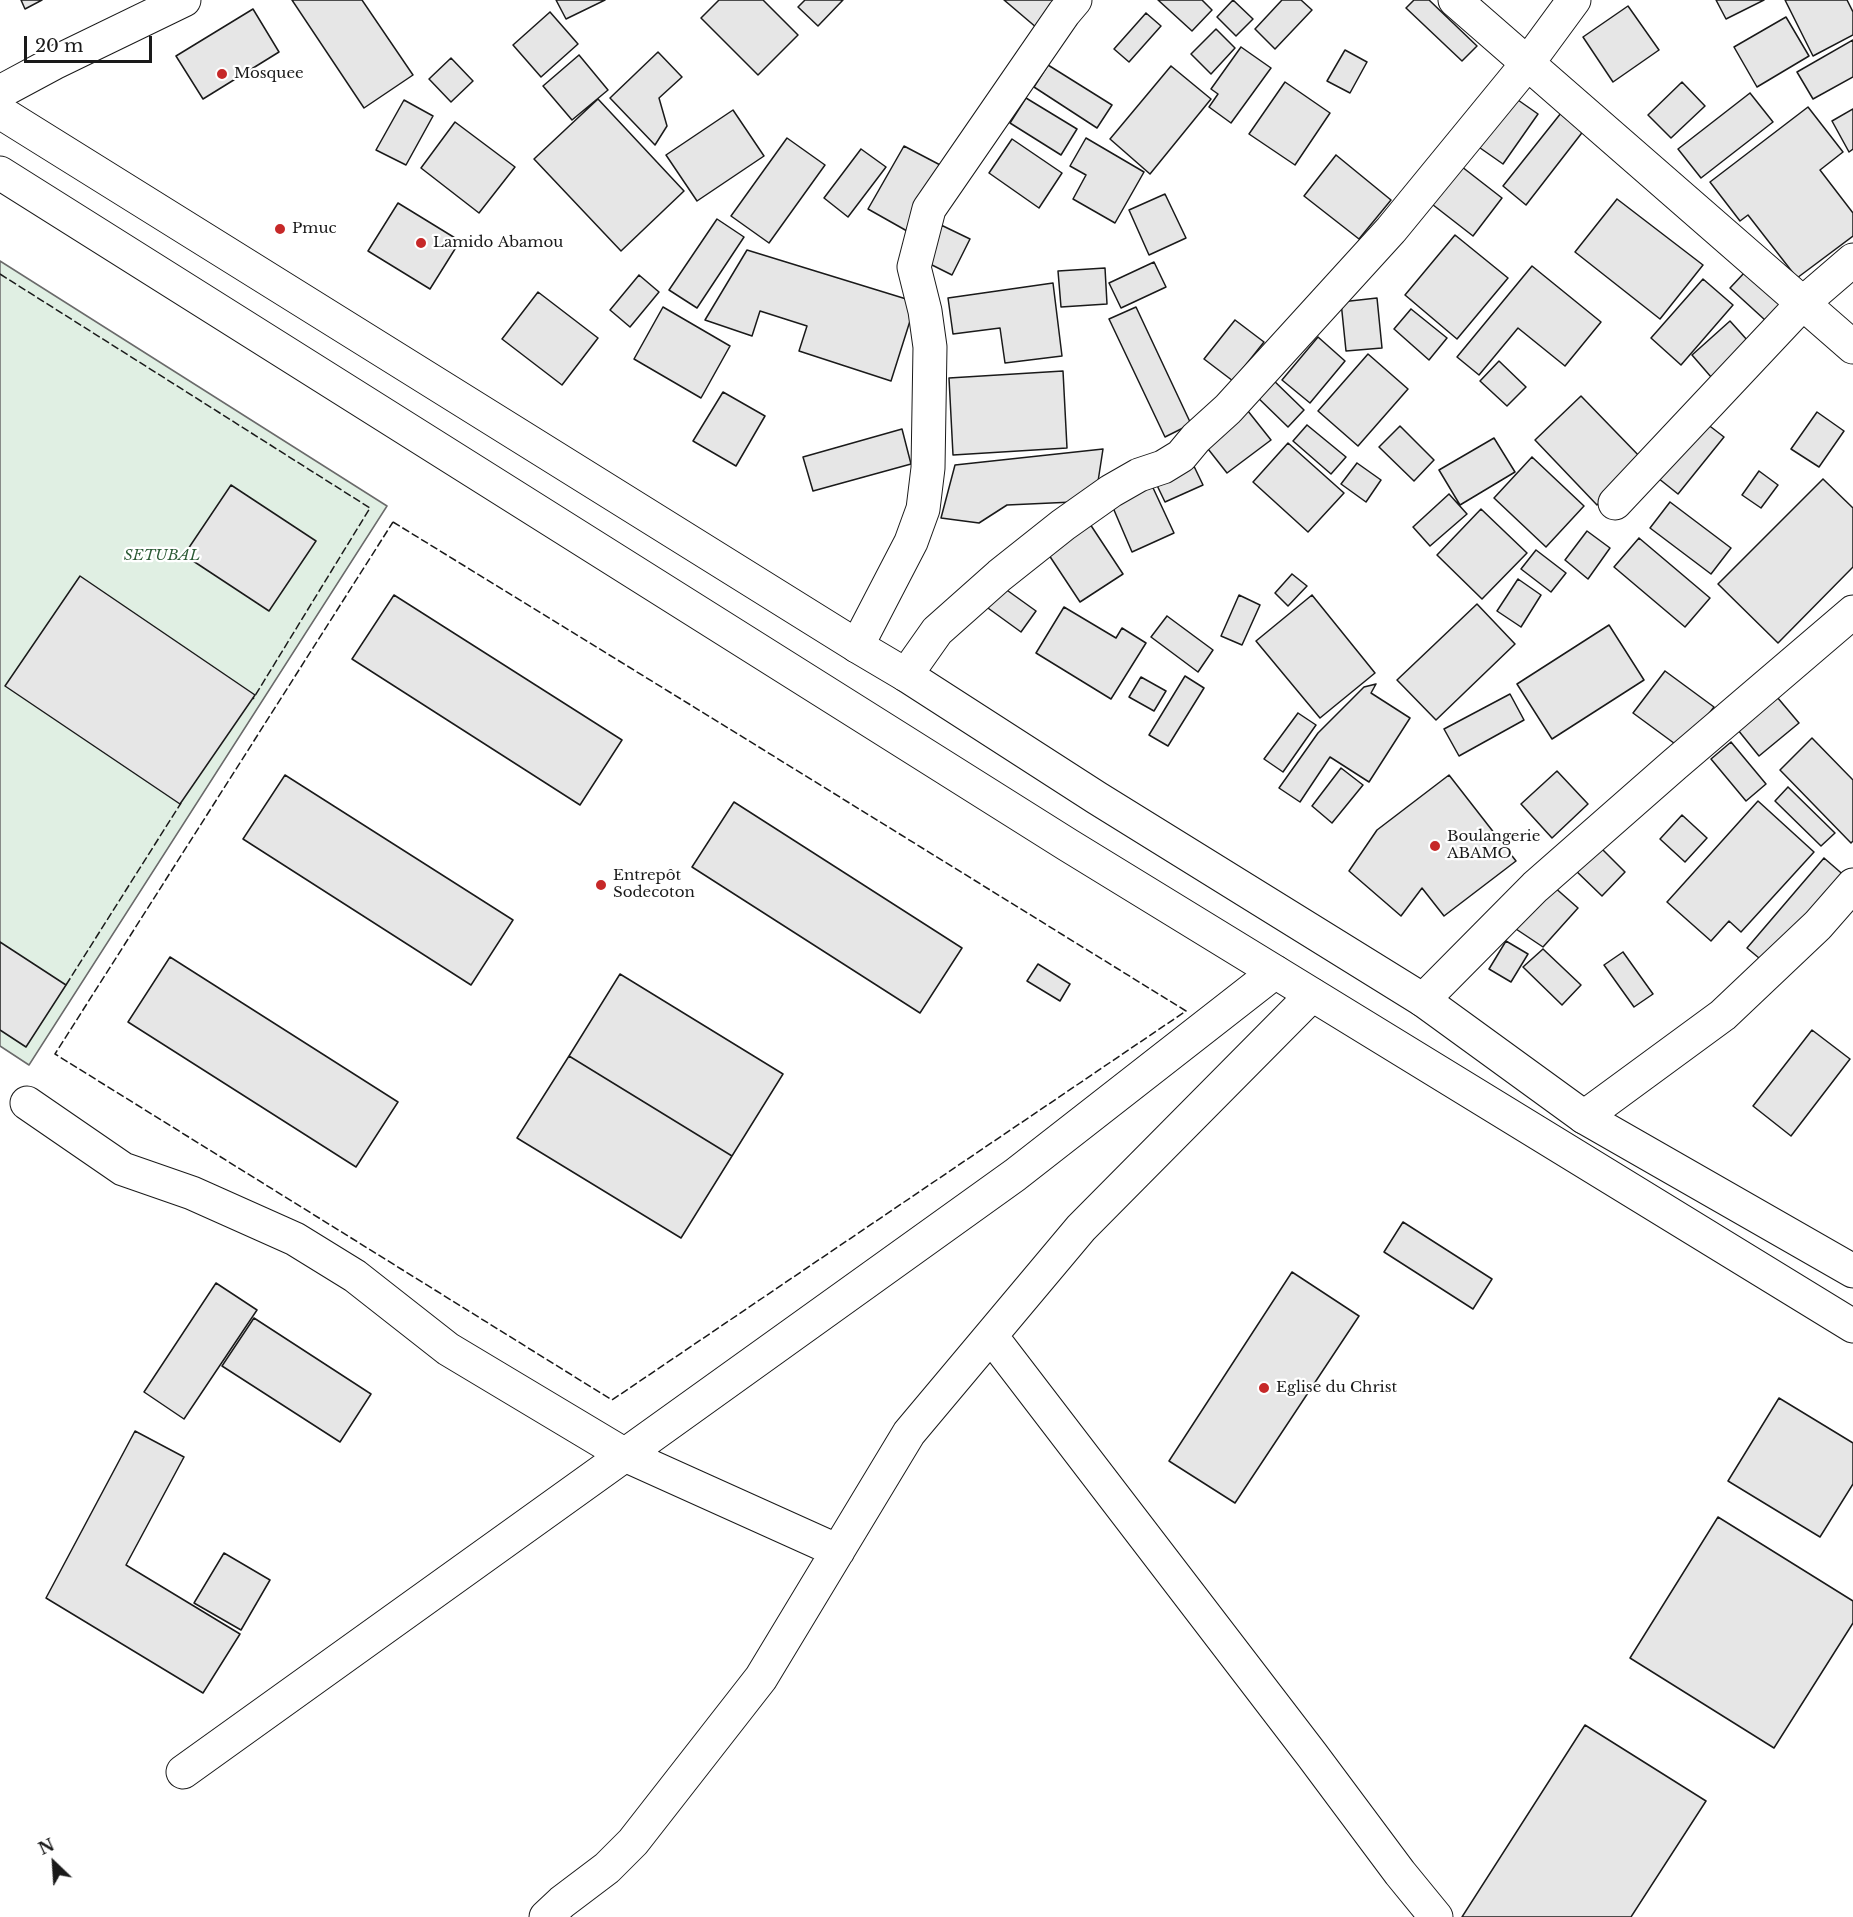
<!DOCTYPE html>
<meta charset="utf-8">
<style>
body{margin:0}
#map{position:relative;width:1853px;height:1917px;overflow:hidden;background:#fff;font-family:"Libre Baskerville",serif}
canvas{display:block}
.north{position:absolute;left:24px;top:1833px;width:60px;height:60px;-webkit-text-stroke:4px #fff;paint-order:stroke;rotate:335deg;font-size:16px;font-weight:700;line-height:24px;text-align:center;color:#1a1a1a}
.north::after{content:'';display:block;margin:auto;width:21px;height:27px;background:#1a1a1a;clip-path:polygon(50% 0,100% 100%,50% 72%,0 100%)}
.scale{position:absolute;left:24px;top:36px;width:128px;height:27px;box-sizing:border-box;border:3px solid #1a1a1a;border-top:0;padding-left:8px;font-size:18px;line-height:21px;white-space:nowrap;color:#1a1a1a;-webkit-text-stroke:4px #fff;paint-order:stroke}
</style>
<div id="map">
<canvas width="1853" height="1917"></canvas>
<div class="north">N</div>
<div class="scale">20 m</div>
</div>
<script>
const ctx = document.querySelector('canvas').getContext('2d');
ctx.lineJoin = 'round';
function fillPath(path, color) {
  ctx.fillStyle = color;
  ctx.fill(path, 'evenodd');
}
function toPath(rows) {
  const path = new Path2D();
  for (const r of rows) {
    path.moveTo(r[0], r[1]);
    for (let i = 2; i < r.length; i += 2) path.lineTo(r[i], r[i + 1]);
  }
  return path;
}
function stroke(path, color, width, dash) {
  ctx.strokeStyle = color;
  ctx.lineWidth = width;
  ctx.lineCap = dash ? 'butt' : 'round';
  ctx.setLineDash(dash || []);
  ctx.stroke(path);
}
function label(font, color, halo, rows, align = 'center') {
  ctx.font = font + ' "Libre Baskerville",serif';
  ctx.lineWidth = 4.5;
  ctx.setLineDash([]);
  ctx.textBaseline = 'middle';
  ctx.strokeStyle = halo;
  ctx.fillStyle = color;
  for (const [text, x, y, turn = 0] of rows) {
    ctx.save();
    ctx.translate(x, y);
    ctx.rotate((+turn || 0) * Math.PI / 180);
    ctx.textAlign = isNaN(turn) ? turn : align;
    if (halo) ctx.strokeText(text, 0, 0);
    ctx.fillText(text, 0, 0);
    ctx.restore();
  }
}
const green = toPath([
 [0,261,387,506,29,1065,0,1046,0,261]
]);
fillPath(green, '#e0efe3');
stroke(green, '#6a6a6a', 1.5);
const building = toPath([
 [21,0,42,0,25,9,21,0],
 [292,0,362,0,413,75,364,108,292,0],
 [556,0,605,0,566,19,556,0],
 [719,0,763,0,798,35,758,75,701,18,719,0],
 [805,0,843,0,818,26,798,7,805,0],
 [1004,0,1061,0,1037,28,1004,0],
 [1158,0,1202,0,1212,10,1192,31,1158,0],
 [1233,0,1253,19,1236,36,1217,17,1233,0],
 [1282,0,1301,0,1312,10,1275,49,1255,29,1282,0],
 [1414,0,1429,0,1477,46,1462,61,1406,8,1414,0],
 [1716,0,1764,0,1726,19,1716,0],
 [1785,0,1847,0,1853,12,1853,35,1813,56,1785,0],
 [1628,6,1659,50,1613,82,1583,37,1628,6],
 [253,9,279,52,203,99,176,56,253,9],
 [550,12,578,44,541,77,513,45,550,12],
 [1146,13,1161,26,1129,62,1114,49,1146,13],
 [1786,17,1809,56,1757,87,1734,47,1786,17],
 [1216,29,1235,48,1211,74,1191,54,1216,29],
 [1853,40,1853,77,1813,99,1797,72,1853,40],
 [1241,47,1271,68,1231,123,1209,107,1218,94,1211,89,1241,47],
 [1345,50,1367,62,1350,93,1327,81,1345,50],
 [658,52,682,77,659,98,667,126,655,145,610,98,658,52],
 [579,55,608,90,572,120,543,86,579,55],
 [451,58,473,81,451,102,429,79,451,58],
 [1048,65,1112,105,1097,128,1034,87,1048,65],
 [1171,66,1211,99,1150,174,1110,139,1171,66],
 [1285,82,1330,113,1295,165,1249,134,1285,82],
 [1682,82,1705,106,1671,138,1648,115,1682,82],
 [1508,93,1538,114,1503,164,1473,143,1508,93],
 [1750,93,1773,122,1701,178,1678,149,1750,93],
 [1026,98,1077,129,1061,155,1010,123,1026,98],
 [598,99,684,191,621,251,534,159,598,99],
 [404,100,433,116,406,165,376,150,404,100],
 [1808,107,1843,152,1820,170,1853,213,1853,236,1797,278,1748,215,1740,221,1710,182,1808,107],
 [1565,108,1588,125,1526,205,1503,186,1565,108],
 [1853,109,1853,149,1849,152,1832,121,1853,109],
 [733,110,764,156,697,201,666,155,733,110],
 [455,122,515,167,479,213,421,168,455,122],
 [787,138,825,165,769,243,731,216,787,138],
 [1086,138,1144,172,1115,223,1073,199,1086,175,1070,166,1086,138],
 [1012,139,1062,173,1039,208,989,173,1012,139],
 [904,146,944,167,907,231,868,209,904,146],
 [861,149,886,167,848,217,824,198,861,149],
 [1336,155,1391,200,1359,239,1304,196,1336,155],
 [1457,163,1502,198,1473,236,1428,201,1457,163],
 [1165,194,1186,238,1149,255,1129,210,1165,194],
 [1617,199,1703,265,1660,319,1575,252,1617,199],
 [398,203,460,241,430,289,368,251,398,203],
 [717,219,744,237,697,308,669,290,717,219],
 [941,225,970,239,952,275,922,260,941,225],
 [1455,235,1508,278,1457,339,1405,295,1455,235],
 [747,250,916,302,891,381,799,351,807,326,760,311,752,336,705,320,747,250],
 [1154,262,1166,287,1121,308,1109,283,1154,262],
 [1532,266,1601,322,1565,366,1518,328,1479,375,1457,357,1532,266],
 [1105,268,1107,304,1061,307,1058,271,1105,268],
 [1745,272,1780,305,1765,320,1730,288,1745,272],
 [639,275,659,292,630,327,610,310,639,275],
 [1703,279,1733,305,1681,365,1651,338,1703,279],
 [1053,283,1062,356,1005,363,1000,328,953,334,948,298,1053,283],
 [538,292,598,338,562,385,502,339,538,292],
 [1377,298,1382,348,1346,351,1341,302,1377,298],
 [663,307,730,346,701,398,634,359,663,307],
 [1136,307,1191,424,1165,437,1109,319,1136,307],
 [1411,309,1447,338,1429,360,1394,329,1411,309],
 [1235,320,1264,342,1233,381,1204,359,1235,320],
 [1730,321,1757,351,1718,385,1692,355,1730,321],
 [1318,337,1345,361,1310,403,1282,380,1318,337],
 [1368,354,1408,389,1358,446,1318,411,1368,354],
 [1499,361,1526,387,1507,406,1480,381,1499,361],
 [1063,371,1067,448,953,455,949,378,1063,371],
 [1268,375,1304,410,1288,427,1252,392,1268,375],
 [723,392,765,416,736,466,693,441,723,392],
 [1581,396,1644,461,1597,505,1535,440,1581,396],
 [1244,406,1271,440,1227,473,1201,440,1244,406],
 [1817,412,1844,431,1819,467,1791,449,1817,412],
 [1698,417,1724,437,1678,494,1653,474,1698,417],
 [1307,425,1346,457,1331,474,1293,441,1307,425],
 [1400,426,1434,460,1414,481,1379,447,1400,426],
 [902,429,911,464,813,491,803,457,902,429],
 [1494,438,1515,472,1460,505,1439,470,1494,438],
 [1288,443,1344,493,1308,532,1253,482,1288,443],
 [1103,449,1095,501,1007,505,979,523,941,518,955,465,1103,449],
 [1532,457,1584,506,1546,547,1494,498,1532,457],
 [1191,460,1203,485,1165,502,1153,477,1191,460],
 [1357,463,1381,480,1366,502,1341,484,1357,463],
 [1759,471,1778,485,1761,508,1742,495,1759,471],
 [1148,477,1174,533,1132,552,1108,496,1148,477],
 [1823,479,1853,508,1853,567,1778,643,1718,584,1823,479],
 [231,485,316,541,269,611,184,555,231,485],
 [1449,494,1467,514,1430,546,1413,527,1449,494],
 [1670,502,1731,548,1711,574,1650,528,1670,502],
 [1481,509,1527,553,1482,599,1437,555,1481,509],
 [1088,521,1123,574,1080,602,1045,549,1088,521],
 [1587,531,1610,548,1588,579,1565,560,1587,531],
 [1639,538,1710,598,1685,627,1614,567,1639,538],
 [1536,550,1566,573,1551,592,1521,569,1536,550],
 [1292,574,1307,586,1288,606,1275,593,1292,574],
 [80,576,255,695,180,804,5,686,80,576],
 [1518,579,1541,595,1521,627,1497,611,1518,579],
 [997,583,1036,611,1021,632,981,603,997,583],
 [394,595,622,740,580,805,352,659,394,595],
 [1239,595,1260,605,1242,645,1221,636,1239,595],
 [1312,595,1375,673,1320,718,1256,641,1312,595],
 [1477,604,1515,644,1436,720,1397,680,1477,604],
 [1064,607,1116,638,1122,628,1146,643,1111,699,1036,653,1064,607],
 [1167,616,1213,650,1198,672,1151,637,1167,616],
 [1609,625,1644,680,1552,739,1517,684,1609,625],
 [1665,671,1714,707,1682,749,1633,713,1665,671],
 [1185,676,1204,688,1168,746,1149,735,1185,676],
 [1141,677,1166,691,1154,711,1129,697,1141,677],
 [1376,684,1371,693,1410,718,1369,782,1330,757,1300,802,1279,788,1318,733,1364,687,1376,684],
 [1510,694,1524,720,1459,756,1444,729,1510,694],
 [1777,697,1799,723,1759,756,1738,730,1777,697],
 [1298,713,1316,725,1283,772,1264,759,1298,713],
 [1812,738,1853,780,1853,841,1851,843,1780,770,1812,738],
 [1731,742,1766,784,1746,801,1711,759,1731,742],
 [1341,768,1363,785,1332,823,1312,806,1341,768],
 [1557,771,1588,804,1552,838,1521,804,1557,771],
 [285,775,513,920,471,985,243,839,285,775],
 [1449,775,1516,861,1444,916,1422,888,1401,916,1349,871,1377,830,1449,775],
 [1788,787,1835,833,1821,846,1775,801,1788,787],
 [1758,801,1814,852,1741,932,1729,921,1711,941,1667,902,1758,801],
 [734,802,962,948,920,1013,692,867,734,802],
 [1682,815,1707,838,1685,862,1660,839,1682,815],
 [1597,844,1625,872,1602,896,1573,868,1597,844],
 [1824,858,1847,878,1771,968,1747,948,1824,858],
 [1553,886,1578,908,1543,947,1516,929,1553,886],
 [1506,941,1528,954,1511,982,1489,969,1506,941],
 [0,942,66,985,26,1047,0,1030,0,942],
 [1543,949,1581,985,1562,1005,1523,967,1543,949],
 [1623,952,1653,994,1634,1007,1604,965,1623,952],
 [170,957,398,1102,356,1167,128,1022,170,957],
 [1038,964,1070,984,1060,1001,1027,981,1038,964],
 [620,974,783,1074,732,1156,569,1056,620,974],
 [1812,1030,1850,1059,1791,1136,1753,1106,1812,1030],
 [569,1056,732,1156,681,1238,517,1138,569,1056],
 [1403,1222,1492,1279,1473,1309,1384,1252,1403,1222],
 [1292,1272,1359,1316,1235,1503,1169,1461,1292,1272],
 [216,1283,257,1310,184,1419,144,1392,216,1283],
 [254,1318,371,1394,340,1442,222,1366,254,1318],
 [1779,1398,1853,1443,1853,1484,1820,1537,1728,1481,1779,1398],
 [135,1431,184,1457,126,1565,240,1634,203,1693,46,1598,135,1431],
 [1718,1517,1853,1601,1853,1623,1774,1748,1630,1658,1718,1517],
 [224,1553,270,1580,241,1630,194,1603,224,1553],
 [1585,1725,1706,1801,1631,1917,1462,1917,1585,1725]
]);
fillPath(building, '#e6e6e6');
stroke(building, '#1a1a1a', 1.5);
const street = toPath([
 [1455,0,1853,347],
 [0,92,54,63,184,0],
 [1615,503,1803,303,1853,260],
 [857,646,911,542,923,509,928,468,930,347,925,311,914,267,929,209,1064,13,1075,0],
 [906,675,937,631,1000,575,1063,525,1111,491,1139,475,1163,467,1181,456,1196,438,1228,409,1391,230,1527,64,1574,0],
 [1423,1000,1535,887,1674,765,1853,612],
 [27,1103,123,1169,192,1193,295,1239,355,1276,448,1349,625,1455,838,1551],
 [1584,1117,1723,1015,1818,925,1853,885],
 [991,1336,1312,1755,1400,1873,1436,1917],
 [183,1772,1015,1175,1275,972],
 [546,1917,562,1902,607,1868,633,1842,761,1678,909,1433,1081,1228,1312,995]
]);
const primary = toPath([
 [0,112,857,646,906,675,1097,798,1423,1000,1584,1117,1853,1271],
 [0,173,1068,845,1853,1326]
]);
stroke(street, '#1a1a1a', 35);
stroke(primary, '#1a1a1a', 35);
stroke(street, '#fff', 33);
stroke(primary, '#fff', 33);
stroke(toPath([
 [0,274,370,508,253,699],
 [393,522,720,723,1186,1011,612,1400,55,1054,393,522],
 [66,985,181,803]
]), '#1a1a1a', 1.5, [8, 3]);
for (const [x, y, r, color] of [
 [222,74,6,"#c62828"],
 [280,229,6,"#c62828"],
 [421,243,6,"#c62828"],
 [1435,846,6,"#c62828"],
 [601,885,6,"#c62828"],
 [1264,1388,6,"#c62828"]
]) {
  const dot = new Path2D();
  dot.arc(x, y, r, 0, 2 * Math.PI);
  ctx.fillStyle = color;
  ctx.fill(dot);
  stroke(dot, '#fff', 2);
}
label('15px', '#1a1a1a', '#fff', [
 ["Mosquee",234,74],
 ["Pmuc",292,229],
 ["Lamido Abamou",433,243],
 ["Boulangerie",1447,837],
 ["ABAMO",1447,854],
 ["Entrepôt",613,876],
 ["Sodecoton",613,893],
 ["Eglise du Christ",1276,1388]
], 'left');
label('italic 15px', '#2b5a34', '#fff', [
 ["SETUBAL",162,556]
]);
</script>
